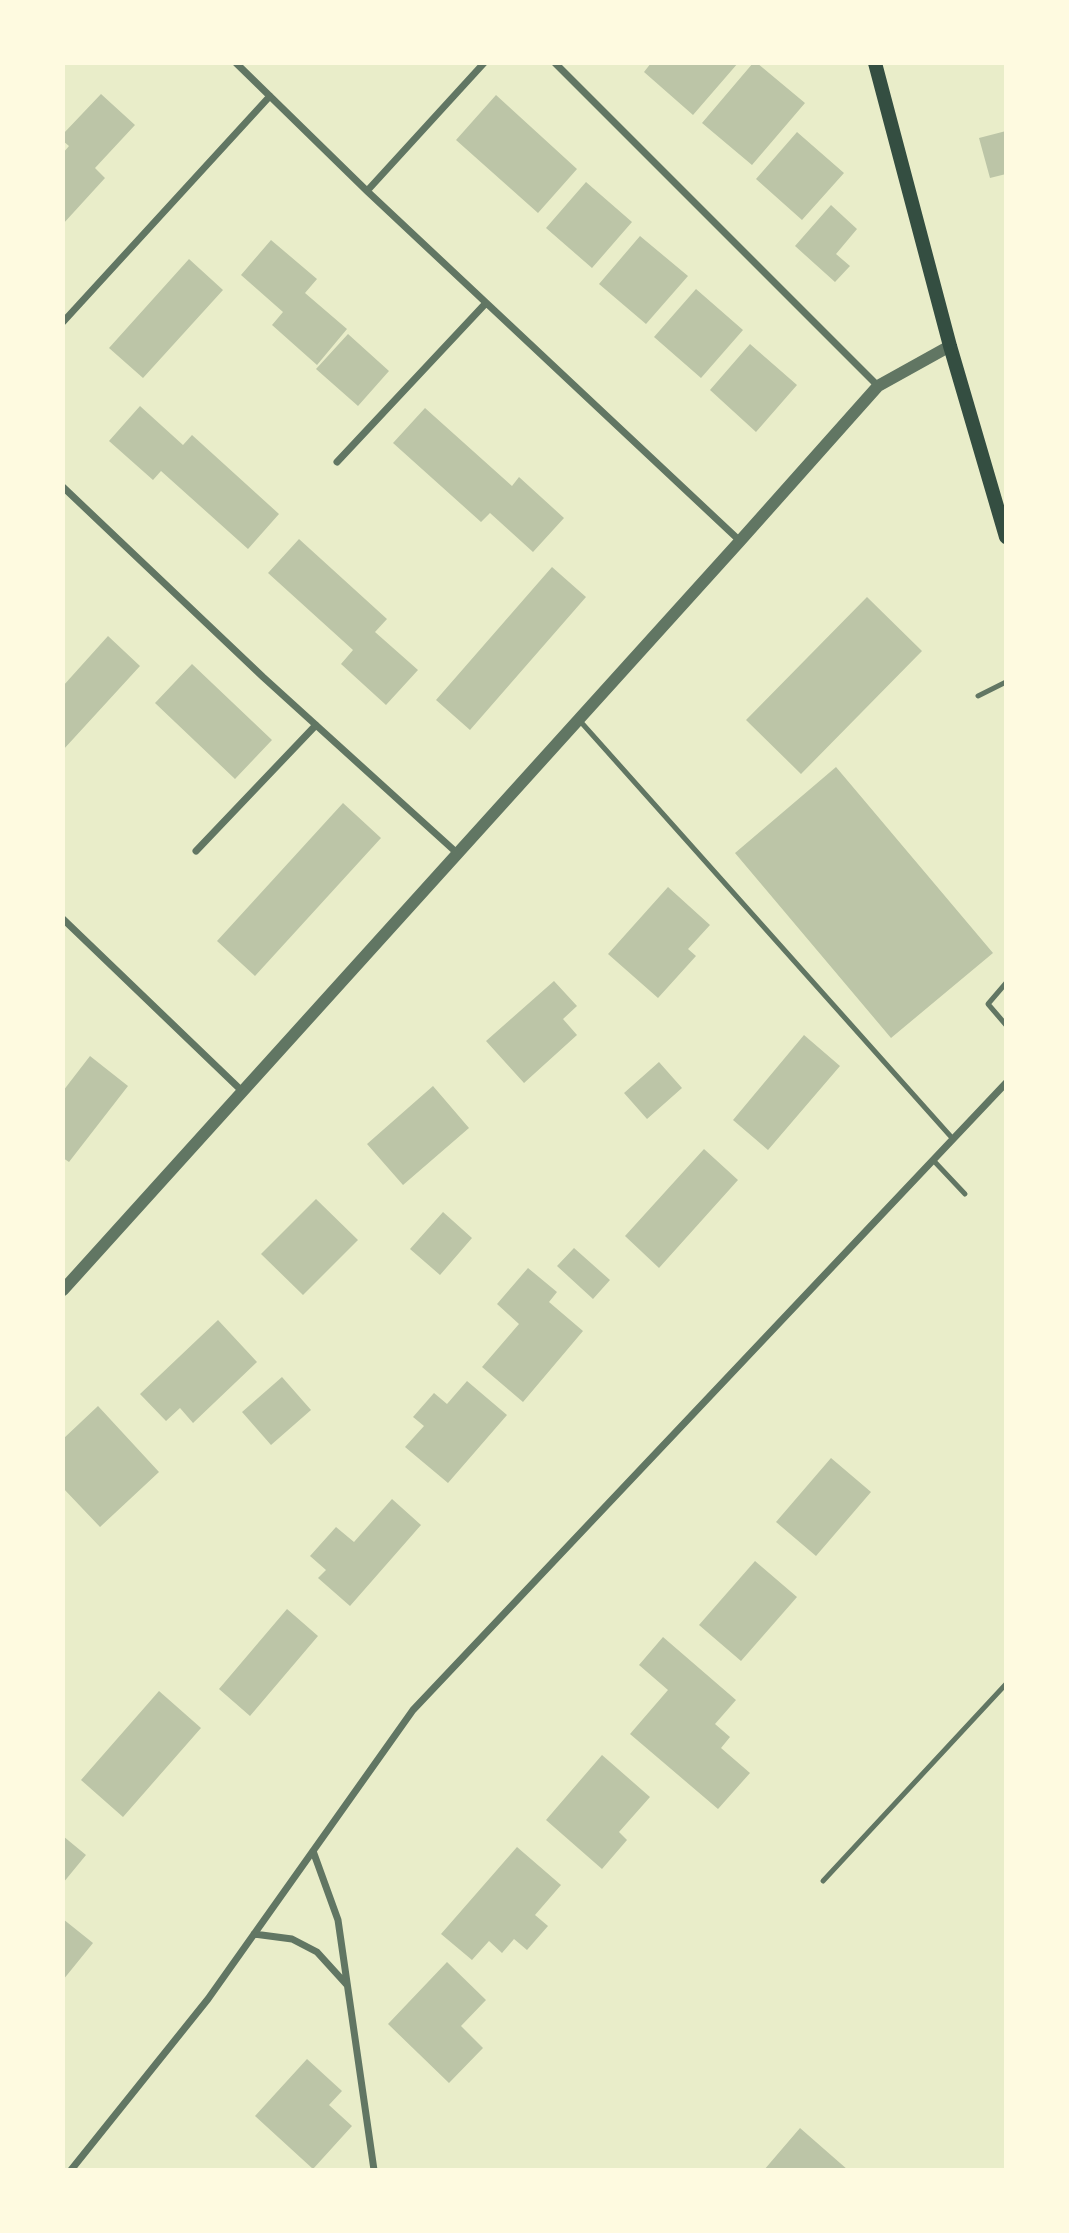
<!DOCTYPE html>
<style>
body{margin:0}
#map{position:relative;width:1069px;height:2233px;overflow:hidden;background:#e9edc9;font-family:Mulish,sans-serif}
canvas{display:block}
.frame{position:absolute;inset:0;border:65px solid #fefae0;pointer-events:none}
</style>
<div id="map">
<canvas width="1069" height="2233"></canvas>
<div class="frame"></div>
</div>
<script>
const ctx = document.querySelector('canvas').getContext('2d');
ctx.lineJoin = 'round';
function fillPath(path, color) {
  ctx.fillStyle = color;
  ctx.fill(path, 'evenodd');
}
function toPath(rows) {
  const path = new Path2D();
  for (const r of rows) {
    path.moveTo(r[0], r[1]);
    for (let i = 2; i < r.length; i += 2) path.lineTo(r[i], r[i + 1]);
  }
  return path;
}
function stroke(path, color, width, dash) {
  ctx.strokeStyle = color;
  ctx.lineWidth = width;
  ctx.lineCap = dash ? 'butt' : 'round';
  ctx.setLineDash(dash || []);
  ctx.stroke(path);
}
fillPath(toPath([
 [651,63,738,63,693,115,644,72],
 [753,63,757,63,805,103,752,165,702,123],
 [101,94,135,125,95,168,105,178,63,224,63,153,69,146,63,141,63,134],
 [496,95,577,169,538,213,456,140],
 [1006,131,1006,174,990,178,979,138],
 [797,132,844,173,802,220,756,179],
 [586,182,632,222,592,268,546,228],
 [831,205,857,229,836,254,850,266,835,282,795,246],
 [640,236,688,276,646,324,599,284],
 [271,240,317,279,305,293,347,329,317,365,272,325,283,312,241,275],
 [189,259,223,290,143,378,109,348],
 [696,289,743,330,701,378,654,337],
 [348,334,389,371,358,406,316,369],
 [750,344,797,385,756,432,710,390],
 [140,406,183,445,192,435,279,514,248,549,161,471,153,480,109,441],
 [425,408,512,486,519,477,564,518,533,552,490,513,481,522,393,443],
 [299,539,387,619,375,632,418,670,386,705,341,664,353,650,268,573],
 [552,567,586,597,470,730,436,700],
 [867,597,922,651,801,774,746,720],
 [108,636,140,666,63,750,63,686],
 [192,664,272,740,235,779,155,703],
 [836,767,993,953,891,1038,735,853],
 [343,803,381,838,255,976,217,941],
 [668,887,710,925,688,949,696,956,658,998,608,954],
 [554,981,577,1006,563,1019,577,1035,524,1083,486,1041],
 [804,1035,840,1066,768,1150,733,1120],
 [90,1056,128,1086,69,1162,63,1158,63,1091],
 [659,1062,682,1088,647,1119,624,1093],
 [433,1086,469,1128,403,1185,367,1144],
 [704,1149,738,1180,659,1268,625,1236],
 [316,1199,358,1240,303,1295,261,1254],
 [443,1212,472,1238,440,1275,410,1249],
 [574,1248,610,1280,593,1299,557,1266],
 [528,1268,557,1292,549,1302,583,1331,523,1402,482,1367,519,1324,497,1304],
 [218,1320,257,1362,193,1423,180,1408,166,1421,140,1394],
 [282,1377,311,1410,271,1445,242,1412],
 [467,1381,507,1415,448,1483,405,1447,424,1426,413,1417,434,1393,447,1404],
 [98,1406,159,1472,100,1527,63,1488,63,1439],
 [831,1458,871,1492,816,1556,776,1522],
 [392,1499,421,1525,350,1606,318,1578,326,1570,310,1556,336,1527,354,1542],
 [755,1561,797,1597,741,1661,699,1625],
 [287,1609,318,1636,250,1716,219,1689],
 [663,1637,736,1700,715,1724,730,1737,721,1748,750,1773,718,1809,630,1734,668,1690,639,1665],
 [159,1691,201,1728,123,1817,81,1780],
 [602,1755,650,1797,619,1832,627,1840,602,1869,546,1820],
 [63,1836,86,1855,63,1883],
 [517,1847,561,1885,535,1915,548,1926,527,1950,514,1939,502,1953,489,1941,472,1960,441,1934],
 [63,1919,93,1943,63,1980],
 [447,1962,486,2000,461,2026,483,2048,449,2083,388,2024],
 [307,2059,342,2091,329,2105,352,2126,313,2169,255,2116],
 [800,2128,848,2170,764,2170]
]), '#bcc5a7');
stroke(toPath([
 [978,696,1006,682],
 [580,721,953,1139],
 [1006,983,988,1004,1006,1025],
 [933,1160,965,1194],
 [823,1881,1006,1684]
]), '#617663', 5);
stroke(toPath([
 [236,63,367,191,740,541],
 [555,63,878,386],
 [367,191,484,63],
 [63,322,270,96],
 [337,462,486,303],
 [63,487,263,677,457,853],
 [196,851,316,725],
 [63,919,242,1091],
 [313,1851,338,1920,374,2170],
 [254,1934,292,1939,317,1952,347,1985],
 [71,2170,208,1999,413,1710,1006,1083]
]), '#617663', 7);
stroke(toPath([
 [63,1290,740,541,878,386,950,346]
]), '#617663', 12);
stroke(toPath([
 [875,63,950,346,1006,537]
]), '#344e41', 14);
</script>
